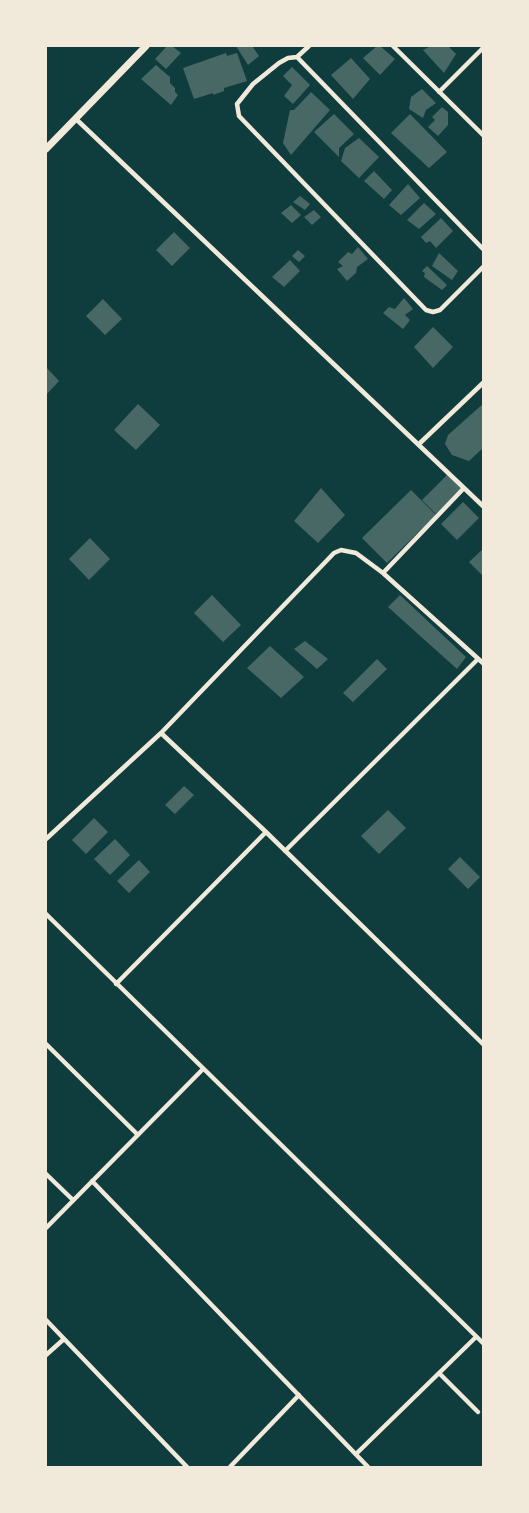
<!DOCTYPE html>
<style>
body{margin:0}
#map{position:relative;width:529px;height:1513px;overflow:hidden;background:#0f3d3e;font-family:Roboto,sans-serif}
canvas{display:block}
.frame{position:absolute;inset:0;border:47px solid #f1e9da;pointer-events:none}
</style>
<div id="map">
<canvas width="529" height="1513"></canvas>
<div class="frame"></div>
</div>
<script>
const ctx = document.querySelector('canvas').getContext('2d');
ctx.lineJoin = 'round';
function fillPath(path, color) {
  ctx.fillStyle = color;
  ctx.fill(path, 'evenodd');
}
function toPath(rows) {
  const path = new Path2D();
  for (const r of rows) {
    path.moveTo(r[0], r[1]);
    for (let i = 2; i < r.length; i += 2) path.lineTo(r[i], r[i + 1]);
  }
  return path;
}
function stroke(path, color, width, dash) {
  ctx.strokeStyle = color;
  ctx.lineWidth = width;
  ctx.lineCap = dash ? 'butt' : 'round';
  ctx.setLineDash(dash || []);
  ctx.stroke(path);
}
fillPath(toPath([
 [167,46,172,46,181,53,166,69,155,59],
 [236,46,252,46,259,56,248,65],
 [377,46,380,46,395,59,380,75,363,58],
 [431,46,448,46,456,54,444,73,423,50],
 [226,53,227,56,237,53,247,81,224,88,224,91,213,95,213,93,194,99,183,68],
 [351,58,370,79,353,99,331,75],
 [156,65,170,77,170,83,175,88,175,92,178,95,171,105,141,79],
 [292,67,310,85,293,104,284,96,292,85,283,76],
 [422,89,436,103,426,110,423,118,409,109,411,97],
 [311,92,330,110,291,155,283,143,290,110,294,110],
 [442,107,448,112,448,125,438,136,428,127,435,120,432,117],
 [334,114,354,134,339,148,339,157,314,132],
 [410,114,447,152,429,168,391,133],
 [359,138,379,157,359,178,341,161,345,148],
 [374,171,392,190,384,199,364,181],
 [408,184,420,198,401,215,389,205],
 [300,196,310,204,305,210,293,202],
 [424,203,436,214,419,229,407,220],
 [291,205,301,215,292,223,281,213],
 [314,210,321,217,312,225,304,217],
 [441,218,453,231,436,248,430,241,426,243,421,237],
 [174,232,190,248,172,266,156,250],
 [358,247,368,259,357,267,356,273,347,281,337,269,343,266,338,262,348,252,352,254],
 [298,250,305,256,299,262,292,256],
 [439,253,458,271,452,280,432,266],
 [290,260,300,271,284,287,272,277],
 [427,266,447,285,442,290,424,277,425,273,422,271],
 [404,298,413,309,405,315,410,320,403,329,383,313,389,307,395,309],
 [103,299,122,319,105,335,86,316],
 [433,327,453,347,433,368,414,347],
 [46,367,59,381,46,395],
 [484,403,484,447,469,461,452,455,445,444,448,435],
 [138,404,160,425,136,450,114,430],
 [448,474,462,488,436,514,422,500],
 [321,488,345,515,318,543,294,521],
 [411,490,436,515,387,563,362,538],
 [463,502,479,518,457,540,441,524],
 [90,538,110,559,89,580,69,559],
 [484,548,484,577,469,562],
 [212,595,241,625,223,642,194,613],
 [400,595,466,657,457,669,388,607],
 [305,641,328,659,317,669,294,649],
 [270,646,304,677,281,698,247,668],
 [377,659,387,669,353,702,343,693],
 [184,786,194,795,175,814,165,805],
 [388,810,406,828,379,854,361,836],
 [94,818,108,832,86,854,72,840],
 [115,839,130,855,110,875,94,859],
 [460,857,480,877,468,889,448,869],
 [139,860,150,872,129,893,117,881]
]), '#486865');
stroke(toPath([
 [309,46,297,57,288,58,279,63,253,84,237,104,239,116,426,310,433,312,440,310,484,266],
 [393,46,484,136],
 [297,57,484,250],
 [439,92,484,47],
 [76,119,484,507],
 [419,444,484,382],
 [383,573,464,488],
 [161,733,266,832,484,1045],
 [46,839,161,733,334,553,341,550,356,553,383,573,484,664],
 [285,851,478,659],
 [46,914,484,1344],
 [116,984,266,832],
 [46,1044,138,1135],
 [46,1174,73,1200],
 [92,1181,369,1468],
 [46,1228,203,1069],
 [46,1320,188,1468],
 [46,1355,64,1339],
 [439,1373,478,1412],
 [356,1454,476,1337],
 [229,1468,299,1395]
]), '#f1e9da', 4.5);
stroke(toPath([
 [46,149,146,46]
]), '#f1e9da', 7);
</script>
